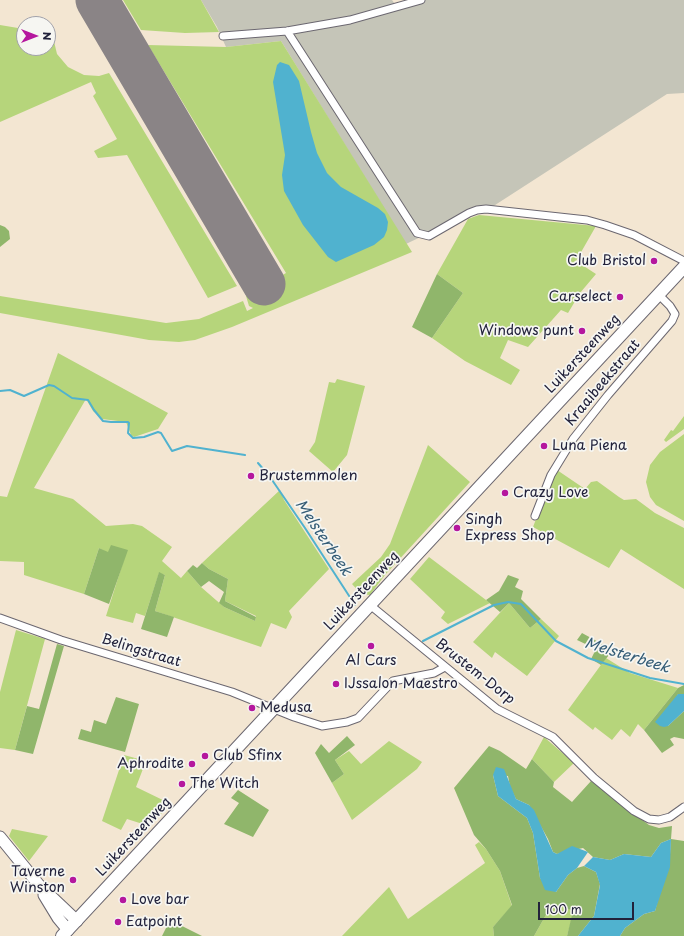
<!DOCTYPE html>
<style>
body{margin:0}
#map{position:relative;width:684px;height:936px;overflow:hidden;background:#f3e6d2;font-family:"Playpen Sans",sans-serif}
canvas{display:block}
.north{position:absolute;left:16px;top:16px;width:40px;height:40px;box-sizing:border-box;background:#f6f6f2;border:1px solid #a1a1a9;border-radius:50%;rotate:90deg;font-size:11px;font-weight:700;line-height:16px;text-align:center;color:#22223b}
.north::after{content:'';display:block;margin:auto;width:14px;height:18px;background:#b5179e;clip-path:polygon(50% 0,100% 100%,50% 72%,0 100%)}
.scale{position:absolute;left:538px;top:902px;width:96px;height:18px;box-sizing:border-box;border:2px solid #22223b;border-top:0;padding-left:5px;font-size:12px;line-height:14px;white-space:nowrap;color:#22223b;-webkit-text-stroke:3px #f6f6f2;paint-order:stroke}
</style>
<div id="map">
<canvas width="684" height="936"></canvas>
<div class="north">N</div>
<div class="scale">100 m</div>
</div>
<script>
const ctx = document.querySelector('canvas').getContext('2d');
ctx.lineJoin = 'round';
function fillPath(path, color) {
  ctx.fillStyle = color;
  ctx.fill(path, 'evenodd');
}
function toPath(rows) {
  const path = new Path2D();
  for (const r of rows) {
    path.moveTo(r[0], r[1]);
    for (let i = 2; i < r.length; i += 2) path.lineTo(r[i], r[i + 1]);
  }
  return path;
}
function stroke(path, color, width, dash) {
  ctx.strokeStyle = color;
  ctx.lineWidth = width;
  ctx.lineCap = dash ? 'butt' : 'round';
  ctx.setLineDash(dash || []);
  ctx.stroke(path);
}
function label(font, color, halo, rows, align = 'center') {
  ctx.font = font + ' "Playpen Sans",sans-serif';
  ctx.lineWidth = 3.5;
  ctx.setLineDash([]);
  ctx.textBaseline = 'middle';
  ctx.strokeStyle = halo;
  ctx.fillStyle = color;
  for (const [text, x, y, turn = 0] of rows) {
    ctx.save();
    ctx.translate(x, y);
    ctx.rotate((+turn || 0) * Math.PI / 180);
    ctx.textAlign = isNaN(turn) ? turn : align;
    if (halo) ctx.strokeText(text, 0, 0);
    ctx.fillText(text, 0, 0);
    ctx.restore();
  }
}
fillPath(toPath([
 [201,0,392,0,395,4,407,0,684,0,684,93,667,94,492,207,475,206,433,231,406,244,281,41,226,47,217,27]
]), '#c5c5b8');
fillPath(toPath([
 [123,0,201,0,219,32,185,33,141,30],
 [0,25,24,29,24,48,48,48,48,32,52,33,57,54,68,67,84,75,99,76,109,73,237,286,208,298,127,155,98,158,94,151,117,139,93,96,96,93,91,82,0,122],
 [281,41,412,252,232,327,195,340,179,342,149,340,0,313,0,296,166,323,199,319,243,301,247,311,253,308,249,306,246,296,286,273,148,45,226,47],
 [479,215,596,226,576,261,596,274,580,293,568,313,561,310,528,347,508,340,500,358,520,370,511,385,465,361,432,338,463,293,437,274,468,219],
 [58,353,168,413,158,429,134,437,131,435,126,422,102,419,93,411,86,399,34,488,73,499,106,526,133,524,142,526,172,547,162,561,181,578,187,571,201,587,224,607,255,621,256,616,225,601,228,579,209,569,202,563,280,490,284,500,329,569,289,611,292,617,286,629,271,623,261,647,155,611,165,575,159,573,145,616,136,613,133,623,106,616,127,550,108,553,99,548,84,594,24,575,24,562,0,561,0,496,7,497],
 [337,379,365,386,347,455,333,472,309,451,315,442,329,382,335,383],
 [684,416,684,429,666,442,664,440,671,430,673,431],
 [684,434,684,521,656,505,650,497,646,482,650,465,660,452],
 [428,445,470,482,385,575,370,595,361,594,352,584,381,557,390,544],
 [557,470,585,489,591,482,597,481,619,497,624,500,636,499,655,513,684,528,684,589,621,549,609,568,533,527,548,488],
 [429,557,490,603,448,624,441,618,445,612,410,579],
 [509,603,530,628,541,619,559,636,527,676,495,652,492,658,473,642],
 [16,630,45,639,15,750,0,748,0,692],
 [606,658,630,673,678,688,644,730,638,724,630,737,621,729,612,740,595,727,593,730,568,710],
 [544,737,574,763,554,782,532,759],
 [389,741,422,762,417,769,352,820,332,783,344,774,335,760,349,751,361,764],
 [124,755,146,761,136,787,171,804,149,826,127,819,121,830,102,821],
 [12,829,48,836,29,861,9,836],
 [479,842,486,849,500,871,512,906,493,927,494,936,342,936,389,887,408,919,485,863,475,845],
 [551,906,564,907,574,911,567,936,534,936]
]), '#b6d57b');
fillPath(toPath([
 [0,225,5,227,9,231,10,239,0,247],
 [437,274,463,293,432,338,412,327],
 [111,545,128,550,109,604,84,594,99,548,108,552],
 [202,563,209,569,228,579,225,601,256,617,255,621,224,607,219,603,224,592,209,581,201,587,187,571,193,565,197,568],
 [159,572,165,575,155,611,174,617,167,637,141,629],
 [508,575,519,579,515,587,523,591,521,599,541,619,530,628,509,603,500,612,486,600,499,591],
 [582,633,613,650,601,665,591,659,596,649,577,640],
 [57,644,64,646,33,754,15,750,27,706,39,709],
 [684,685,684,694,678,694,668,726,684,711,684,739,674,737,670,739,674,745,662,753,644,730,678,688],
 [116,697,139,704,125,752,78,739,81,729,91,732,94,720,106,724],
 [347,736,355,745,335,760,344,774,332,783,315,753,321,744,329,753],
 [489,746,500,751,526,769,532,759,554,782,553,787,572,802,591,781,649,825,659,828,672,826,671,839,684,841,684,936,620,936,625,928,644,914,655,911,670,854,671,839,661,843,651,857,624,854,610,860,593,857,583,848,557,854,553,852,548,839,529,805,516,799,510,787,508,776,493,775,498,796,527,818,533,833,540,878,556,892,568,875,577,868,584,866,596,872,600,884,594,916,578,936,567,936,573,911,564,907,551,906,534,936,494,936,493,927,512,905,500,871,486,849,474,835,454,788],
 [238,790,269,810,253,837,224,824,239,803,231,798],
 [170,920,202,936,162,936]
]), '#90b66b');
fillPath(toPath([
 [280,62,289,65,299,81,311,132,317,153,327,173,341,187,378,208,385,214,388,222,387,230,384,237,374,245,336,262,328,257,303,225,284,191,282,175,285,155,273,82,277,65],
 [678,694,684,694,684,711,668,726,664,727,660,726,655,722],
 [496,767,504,769,516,799,529,805,534,810,553,852,557,854,572,846,588,852,577,868,568,875,556,892,545,890,540,878,533,833,527,818,498,796,493,775],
 [671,839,670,867,655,911,644,914,625,928,620,936,578,936,594,916,600,885,596,872,584,866,593,857,610,860,624,854,651,857,661,843]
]), '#50b2cf');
stroke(toPath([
 [0,391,10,390,24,396,49,385,54,386,72,398,88,400,94,410,103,421,111,422,128,422,129,423,128,433,133,438,144,437,158,432,161,433,172,451,187,446,245,455],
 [258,463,270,477,305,528,355,605],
 [423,641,494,605,508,602,521,604,556,641,588,658,650,678,684,684]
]), '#50b2cf', 2);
stroke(toPath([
 [97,0,264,284]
]), '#8a8486', 43);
const street = toPath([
 [287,31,417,233,429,236,469,213,477,210,486,209,587,220,605,225,634,235,684,261],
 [223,36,287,31,350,20,421,0],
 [535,516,551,475,573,439,608,395,672,321,675,314,670,306,659,295],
 [370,605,497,709,553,737,594,778,634,811,649,819,659,820,670,817,684,807],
 [0,618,61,640,232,692,294,717,322,726,347,722,358,718,393,681,434,673,445,667]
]);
const secondary = toPath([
 [0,837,39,885,77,921],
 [44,895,58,918,68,930]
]);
const primary = toPath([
 [62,936,684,267]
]);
stroke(street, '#6b6770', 9);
stroke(secondary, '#6b6770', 13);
stroke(primary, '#6b6770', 14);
stroke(street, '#fff', 7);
stroke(secondary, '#fff', 11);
stroke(primary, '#fff', 12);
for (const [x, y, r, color] of [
 [654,261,4,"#b5179e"],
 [620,297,4,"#b5179e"],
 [582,331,4,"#b5179e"],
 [544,446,4,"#b5179e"],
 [251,476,4,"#b5179e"],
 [505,493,4,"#b5179e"],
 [457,528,4,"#b5179e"],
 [371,646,4,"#b5179e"],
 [336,684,4,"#b5179e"],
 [252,708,4,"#b5179e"],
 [205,756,4,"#b5179e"],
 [192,764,4,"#b5179e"],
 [182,784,4,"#b5179e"],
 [73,880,4,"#b5179e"],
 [123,900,4,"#b5179e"],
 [118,922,4,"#b5179e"]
]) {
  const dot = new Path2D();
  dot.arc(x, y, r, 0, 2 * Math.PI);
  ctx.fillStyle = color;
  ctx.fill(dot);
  stroke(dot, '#f6f6f2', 1.5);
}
label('14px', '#22223b', '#f6f6f2', [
 ["Club Bristol",646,261,"right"],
 ["Carselect",612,297,"right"],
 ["Windows punt",574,331,"right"],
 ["Luna Piena",552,446],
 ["Brustemmolen",259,476],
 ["Crazy Love",513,493],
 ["Singh",465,520],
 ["Express Shop",465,536],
 ["Al Cars",371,661,"center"],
 ["IJssalon Maestro",344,684],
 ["Medusa",260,708],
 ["Club Sfinx",213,756],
 ["Aphrodite",184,764,"right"],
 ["The Witch",190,784],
 ["Taverne",65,872,"right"],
 ["Winston",65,888,"right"],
 ["Love bar",131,900],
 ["Eatpoint",126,922]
], 'left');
label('14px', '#22223b', '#f6f6f2', [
 ["Luikersteenweg",583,354,-47],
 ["Kraaibeekstraat",603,383,-50],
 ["Luikersteenweg",362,591,-47],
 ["Belingstraat",141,651,17],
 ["Brustem-Dorp",475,672,38],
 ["Luikersteenweg",134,837,-47]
]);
label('italic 15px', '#345c76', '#f6f6f2', [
 ["Melsterbeek",323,538,56],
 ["Melsterbeek",627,656,17]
]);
</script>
